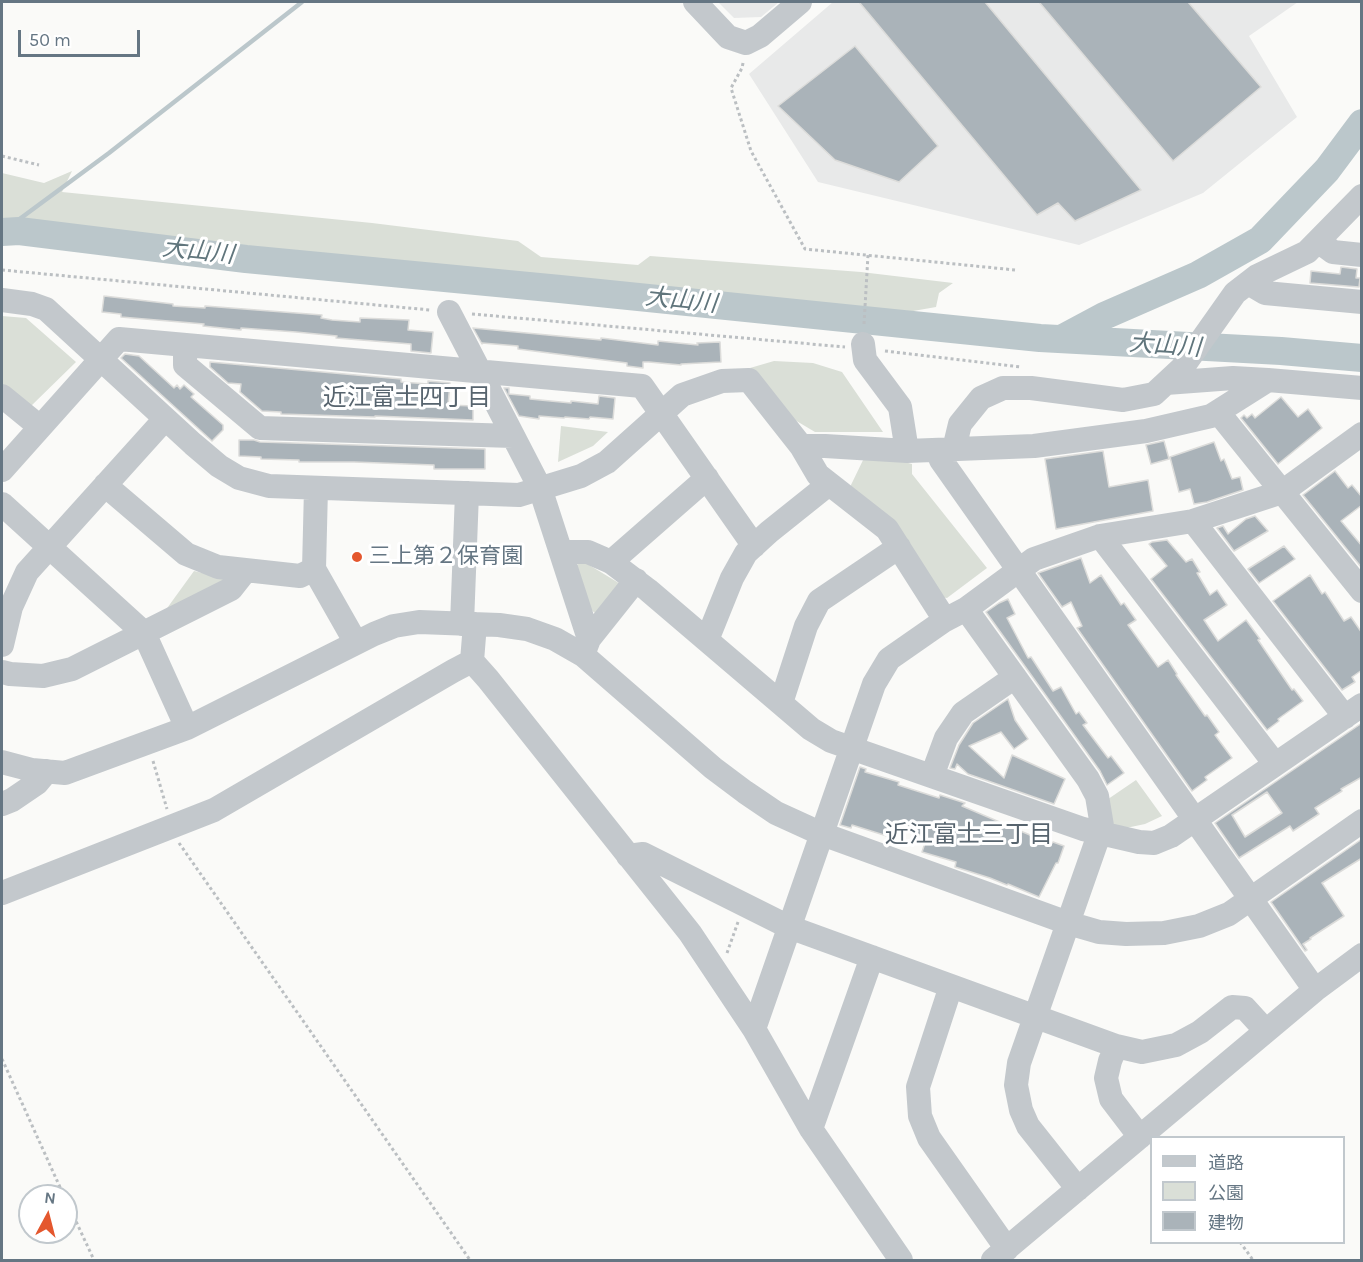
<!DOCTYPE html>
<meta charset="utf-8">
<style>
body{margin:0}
#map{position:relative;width:1363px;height:1262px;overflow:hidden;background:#fafaf8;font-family:Karla,"Noto Sans JP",sans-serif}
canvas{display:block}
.frame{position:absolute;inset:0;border:3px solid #657683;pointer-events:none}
.legend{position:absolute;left:1150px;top:1136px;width:195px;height:108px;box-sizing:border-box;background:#fff;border:2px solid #c1c8cd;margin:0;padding:8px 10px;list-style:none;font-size:18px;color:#657683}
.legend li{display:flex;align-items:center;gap:12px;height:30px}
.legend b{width:30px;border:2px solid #c1c8cd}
.north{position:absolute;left:18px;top:1184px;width:60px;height:60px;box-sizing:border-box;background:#fff;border:2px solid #c1c8cd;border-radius:50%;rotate:7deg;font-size:16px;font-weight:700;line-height:24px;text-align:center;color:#657683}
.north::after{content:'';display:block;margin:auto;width:21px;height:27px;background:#e4572e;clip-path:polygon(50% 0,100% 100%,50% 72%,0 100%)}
.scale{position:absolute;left:18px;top:30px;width:122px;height:27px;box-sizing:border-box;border:3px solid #657683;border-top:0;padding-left:8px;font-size:18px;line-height:21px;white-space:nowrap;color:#657683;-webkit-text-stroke:4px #fff;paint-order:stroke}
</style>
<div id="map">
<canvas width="1363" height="1262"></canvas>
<div class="frame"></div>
<ul class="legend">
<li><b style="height:8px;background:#c3c8cc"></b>道路</li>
<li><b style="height:16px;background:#dadfd7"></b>公園</li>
<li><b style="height:16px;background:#aab3b9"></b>建物</li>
</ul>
<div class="north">N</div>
<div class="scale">50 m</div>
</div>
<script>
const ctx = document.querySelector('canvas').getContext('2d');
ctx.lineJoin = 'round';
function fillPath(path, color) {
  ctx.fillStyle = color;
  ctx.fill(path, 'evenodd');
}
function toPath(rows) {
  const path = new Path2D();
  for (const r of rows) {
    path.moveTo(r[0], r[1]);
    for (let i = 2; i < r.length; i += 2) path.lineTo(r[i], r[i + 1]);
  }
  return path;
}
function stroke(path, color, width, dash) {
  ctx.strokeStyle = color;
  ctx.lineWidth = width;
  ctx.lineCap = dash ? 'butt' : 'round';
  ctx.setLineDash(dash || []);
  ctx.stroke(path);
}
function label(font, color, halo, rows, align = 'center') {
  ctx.font = font + ' Karla,"Noto Sans JP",sans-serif';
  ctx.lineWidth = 6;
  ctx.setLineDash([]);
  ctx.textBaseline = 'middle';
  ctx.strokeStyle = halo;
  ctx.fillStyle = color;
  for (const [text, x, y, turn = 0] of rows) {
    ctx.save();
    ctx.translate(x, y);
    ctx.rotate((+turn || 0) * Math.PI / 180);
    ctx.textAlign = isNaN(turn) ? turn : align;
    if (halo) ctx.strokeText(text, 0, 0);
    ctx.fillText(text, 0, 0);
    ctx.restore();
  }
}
fillPath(toPath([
 [718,2,779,2,761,17,734,18],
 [833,2,1298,2,1249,36,1297,117,1203,193,1079,245,818,182,749,74]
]), '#e8e9e9');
fillPath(toPath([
 [72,171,62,192,372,223,518,241,541,257,638,265,650,256,861,272,953,283,939,293,936,307,845,323,188,264,16,243,2,239,2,173,44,183],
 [2,316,26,318,76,362,30,407,2,392],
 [774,361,813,363,842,372,883,432,815,432,778,410,750,368],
 [561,426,608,432,593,446,558,462],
 [865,456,889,458,912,464,912,474,987,568,947,598,932,596,850,487],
 [581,560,622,585,596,614,588,607,575,568],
 [194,571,223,578,223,584,165,611],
 [1136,780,1162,816,1145,824,1126,828,1109,825,1095,808]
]), '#dadfd7');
stroke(toPath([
 [2,232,109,153,302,2]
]), '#bbc7cb', 4.5);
stroke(toPath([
 [2,232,19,231,246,259,560,289,1040,338,1281,351,1362,358],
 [1061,339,1104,316,1198,275,1260,240,1327,170,1362,123]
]), '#bbc7cb', 28);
const building = toPath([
 [859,2,985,2,1141,190,1075,221,1058,203,1037,215,859,2],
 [1039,2,1188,2,1261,87,1173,161,1039,2],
 [855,46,938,146,899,182,835,160,778,106,855,46],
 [1341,267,1357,269,1356,278,1360,278,1359,287,1310,283,1311,271,1340,274,1341,267],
 [104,296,173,304,173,306,205,308,205,306,322,315,321,318,332,320,360,322,360,318,409,320,408,330,433,332,431,353,411,351,411,344,336,338,337,336,296,332,241,328,241,330,203,326,204,324,121,317,121,314,102,312,104,296],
 [473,328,601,340,601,338,658,345,658,341,698,345,697,343,720,342,721,362,681,364,681,365,649,362,643,362,643,368,627,366,627,363,518,349,518,346,482,343,482,344,473,328],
 [125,354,139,356,174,388,177,385,180,389,184,385,194,394,191,397,223,425,223,430,212,441,121,358,125,354],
 [210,362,401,379,401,382,428,384,428,381,450,383,448,405,473,406,473,420,375,416,375,417,281,414,281,412,262,411,240,392,241,384,228,383,210,367,210,362],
 [504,388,509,388,509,394,530,396,530,399,571,403,571,401,598,404,599,396,615,398,613,419,590,417,589,419,565,417,564,418,539,416,539,419,519,416,504,388],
 [1281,397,1298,417,1308,409,1322,428,1278,464,1241,418,1244,415,1247,418,1252,414,1255,418,1281,397],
 [239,440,254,440,260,442,485,449,485,469,434,469,434,465,354,462,299,462,299,460,261,459,261,457,239,456,239,440],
 [1164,441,1169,459,1151,464,1146,445,1164,441],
 [1214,442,1221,461,1224,459,1232,479,1240,477,1243,490,1207,502,1194,504,1190,489,1179,492,1170,457,1214,442],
 [1103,451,1109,487,1148,480,1153,511,1056,529,1045,459,1103,451],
 [1335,471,1348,488,1352,485,1362,497,1362,505,1341,521,1362,546,1362,568,1303,495,1335,471],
 [1255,516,1268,531,1234,551,1217,528,1223,526,1228,534,1246,519,1255,516],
 [1167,540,1186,562,1192,559,1200,572,1197,573,1210,595,1217,590,1227,605,1204,620,1218,641,1246,620,1260,639,1258,640,1292,690,1294,689,1303,701,1278,719,1279,721,1267,730,1151,579,1167,566,1149,544,1152,542,1167,540],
 [1284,546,1295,559,1259,583,1248,569,1284,546],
 [1081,558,1090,583,1101,575,1121,605,1124,603,1136,620,1128,625,1158,667,1168,660,1177,674,1176,675,1205,716,1207,715,1219,732,1215,735,1232,758,1205,777,1207,780,1192,791,1077,628,1082,626,1071,602,1062,607,1038,573,1081,558],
 [1310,575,1322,594,1325,592,1344,621,1351,617,1362,633,1362,670,1352,677,1355,682,1342,690,1273,601,1310,575],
 [1008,599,1015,614,1007,618,1028,658,1031,657,1053,691,1061,687,1076,714,1079,712,1087,723,1083,725,1108,758,1111,756,1124,773,1107,785,1100,771,986,612,999,603,1008,599],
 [1008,699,1015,720,1028,739,1014,749,1001,732,969,746,1004,778,1012,755,1065,779,1054,804,968,774,957,764,955,769,950,768,959,745,973,723,1008,699],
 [1362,723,1362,777,1341,789,1342,791,1315,808,1319,814,1293,831,1290,826,1239,858,1215,823,1362,723],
 [1267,792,1282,813,1245,837,1232,815,1267,792],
 [860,767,866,769,865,772,899,782,898,785,939,798,940,795,965,803,962,806,1051,844,1053,842,1064,846,1058,863,1056,863,1039,897,1008,884,1007,885,990,878,955,867,956,862,922,852,927,837,890,826,887,836,852,825,851,828,840,825,860,767],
 [1362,839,1362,858,1322,883,1344,916,1310,938,1311,939,1303,944,1307,950,1305,951,1271,902,1362,839]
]);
fillPath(building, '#aab3b9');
stroke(building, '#dcdcda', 1.5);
stroke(toPath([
 [743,63,742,68,731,88,751,151,805,249,1015,270],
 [2,156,39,165],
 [2,270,430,310],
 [472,314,845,347],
 [864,324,868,255],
 [885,351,1021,367],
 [153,761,167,809],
 [179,843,470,1260],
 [727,953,738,922],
 [2,1059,64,1196],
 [66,1200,94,1260],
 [1240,1242,1253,1260]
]), '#bbbfc2', 3, [3, 3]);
stroke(toPath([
 [695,2,728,37,746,43,760,36,800,2],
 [1318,241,1333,252,1362,255],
 [1248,283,1265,293,1362,302],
 [2,300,32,304,46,309,193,444,219,466,239,478,269,486,519,495,581,476,607,462,682,395,722,381,749,380,801,446,825,446,907,451,1034,446,1146,431,1211,416,1268,380,1362,388],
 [449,312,540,488,589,639,583,655],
 [863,344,865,360,900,407,907,451],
 [185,345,185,365,260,428,513,436],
 [1166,383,1233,378,1268,380],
 [2,396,40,427],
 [1218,412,1362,591],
 [801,446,818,475,887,529,945,620],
 [954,449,960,424,981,398,1003,388,1031,388,1123,400,1154,394,1182,368,1235,293,1257,276,1307,252,1362,196],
 [937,450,941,460,1315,990],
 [2,470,119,339,642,386,754,546],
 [105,485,186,554,218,567,300,576,314,569],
 [316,488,314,569,356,643],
 [2,504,144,633,187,728],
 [1193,521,1345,717],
 [1100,536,1275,764],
 [561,552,588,552,611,562,648,590,811,729,831,741,1083,829,1139,842,1154,843,1171,836,1362,705],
 [611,562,707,478],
 [966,609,1088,779,1097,796,1102,826,1019,1063,1016,1085,1021,1110,1028,1126,1078,1189],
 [462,624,467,493],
 [475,624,472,661,488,679,690,933,754,1029,811,1129,901,1260],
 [589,639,636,580],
 [707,640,732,578,746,553,769,532,829,484],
 [2,645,11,607,27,572,165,419],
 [2,672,10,674,43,676,72,669,231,589,246,570],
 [781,703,806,626,819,601,899,547],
 [2,762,32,770,65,773,187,728,374,634,394,626,419,622,499,625,527,629,555,639,583,655,713,768,745,792,776,813,822,834,1068,923,1099,932,1126,934,1164,933,1199,926,1229,914,1362,821],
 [932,776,946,738,963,713,1015,677],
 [2,804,12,800,37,783,47,771],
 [628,856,643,854,789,927,1116,1046,1142,1052,1176,1045,1200,1032,1232,1007,1245,1008,1266,1031],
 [2,893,214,810,453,671,472,661],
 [951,986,918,1087,920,1116,929,1138,1007,1249],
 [754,1029,874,684,889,659,945,620,966,609,1034,559,1100,536,1193,521,1282,492,1362,434],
 [1116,1046,1110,1061,1106,1078,1111,1099,1140,1137],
 [811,1129,872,957],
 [993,1260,1315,990,1362,955]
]), '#c3c8cc', 24);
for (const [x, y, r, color] of [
 [357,557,6,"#e4572e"]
]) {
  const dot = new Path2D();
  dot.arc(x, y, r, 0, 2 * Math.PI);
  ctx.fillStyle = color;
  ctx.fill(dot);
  stroke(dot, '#fff', 2);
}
label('22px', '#657683', '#fff', [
 ["三上第２保育園",369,557]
], 'left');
label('italic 24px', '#60757c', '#fff', [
 ["大山川",198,252,6],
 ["大山川",681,301,6],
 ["大山川",1165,346,4]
]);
label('24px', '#57646e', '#fff', [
 ["近江富士四丁目",407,398],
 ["近江富士三丁目",969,835]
]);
</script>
